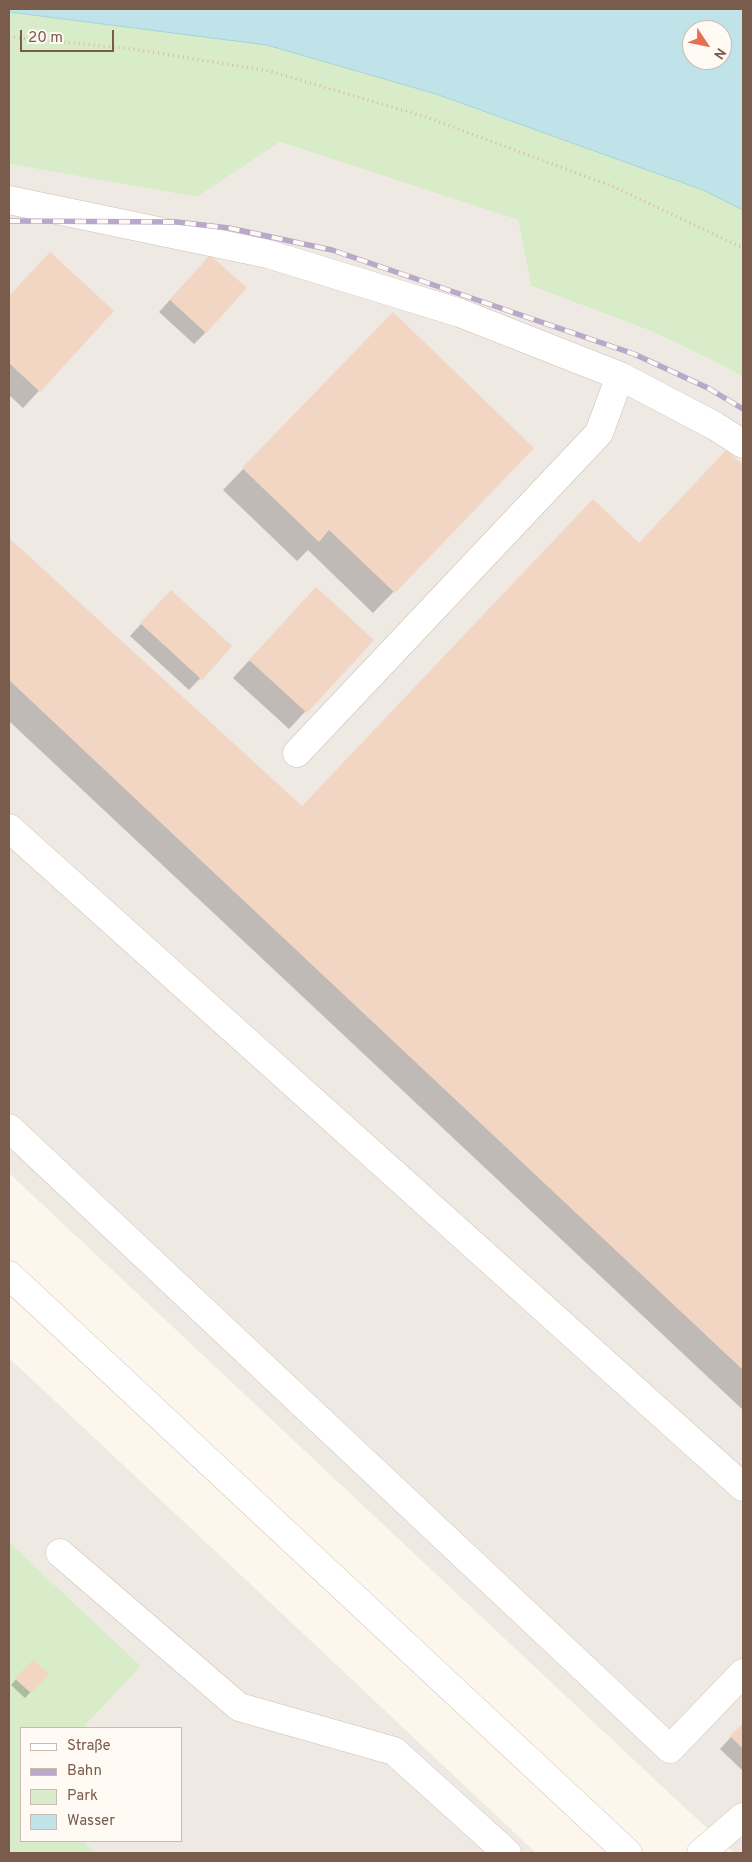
<!DOCTYPE html>
<meta charset="utf-8">
<style>
body{margin:0}
#map{position:relative;width:752px;height:1862px;overflow:hidden;background:#fdf6ec;font-family:Overpass,sans-serif}
canvas{display:block}
.frame{position:absolute;inset:0;border:10px solid #7a5c4d;pointer-events:none}
.legend{position:absolute;left:20px;top:1727px;width:162px;height:115px;box-sizing:border-box;background:#fffaf3;border:1px solid #cabbb1;margin:0;padding:6px 9px;list-style:none;font-size:15px;color:#7a5c4d}
.legend li{display:flex;align-items:center;gap:10px;height:25px}
.legend b{width:25px;border:1px solid #cabbb1}
.north{position:absolute;left:682px;top:20px;width:50px;height:50px;box-sizing:border-box;background:#fffaf3;border:1px solid #cabbb1;border-radius:50%;rotate:124deg;font-size:14px;font-weight:700;line-height:20px;text-align:center;color:#7a5c4d}
.north::after{content:'';display:block;margin:auto;width:18px;height:22px;background:#e76f51;clip-path:polygon(50% 0,100% 100%,50% 72%,0 100%)}
.scale{position:absolute;left:20px;top:30px;width:94px;height:22px;box-sizing:border-box;border:2px solid #7a5c4d;border-top:0;padding-left:6px;font-size:15px;line-height:18px;white-space:nowrap;color:#7a5c4d;-webkit-text-stroke:4px #fffaf3;paint-order:stroke}
</style>
<div id="map">
<canvas width="752" height="1862"></canvas>
<div class="frame"></div>
<ul class="legend">
<li><b style="height:6px;background:#fff"></b>Straße</li>
<li><b style="height:6px;background:#b9a8c9"></b>Bahn</li>
<li><b style="height:14px;background:#d8ecc9"></b>Park</li>
<li><b style="height:14px;background:#bfe3e8"></b>Wasser</li>
</ul>
<div class="north">N</div>
<div class="scale">20 m</div>
</div>
<script>
const ctx = document.querySelector('canvas').getContext('2d');
ctx.lineJoin = 'round';
function fillPath(path, color) {
  ctx.fillStyle = color;
  ctx.fill(path, 'evenodd');
}
function toPath(rows) {
  const path = new Path2D();
  for (const r of rows) {
    path.moveTo(r[0], r[1]);
    for (let i = 2; i < r.length; i += 2) path.lineTo(r[i], r[i + 1]);
  }
  return path;
}
function stroke(path, color, width, dash) {
  ctx.strokeStyle = color;
  ctx.lineWidth = width;
  ctx.lineCap = dash ? 'butt' : 'round';
  ctx.setLineDash(dash || []);
  ctx.stroke(path);
}
fillPath(toPath([
 [280,142,518,220,531,286,651,331,724,366,743,377,743,1853,734,1853,669,1793,9,1173,9,164,197,197],
 [9,1358,293,1624,536,1853,97,1853,83,1841,181,1841,181,1728,83,1728,141,1666,9,1542]
]), '#efe9e4');
fillPath(toPath([
 [9,12,267,45,436,94,703,190,743,210,743,377,724,366,651,331,531,286,518,220,280,142,197,197,9,164],
 [9,1542,141,1666,83,1728,21,1728,21,1841,83,1841,97,1853,9,1853]
]), '#d8ecc9');
const water = toPath([
 [9,9,743,9,743,210,703,190,436,94,267,45,9,12,9,9],
 [692,30,722,30,722,60,692,60,692,30]
]);
fillPath(water, '#bfe3e8');
stroke(water, '#a5d3da', 1);
fillPath(toPath([
 [50,253,113,311,23,408,9,395,9,297],
 [199,268,206,332,194,344,159,312],
 [373,334,532,448,373,613,308,550,297,561,223,490],
 [726,451,743,467,743,1410,9,721,9,540,302,807,639,544],
 [316,588,372,640,289,729,233,678],
 [160,603,231,646,189,690,130,636],
 [27,1667,47,1674,25,1698,11,1685],
 [743,1724,743,1771,720,1749]
]), '#0003');
fillPath(toPath([
 [50,252,114,311,40,392,9,363,9,296],
 [210,255,247,288,206,333,170,300],
 [393,312,534,448,395,593,329,530,319,542,242,468],
 [726,450,743,465,743,1370,9,680,9,538,302,806,593,499,639,543],
 [316,587,374,640,307,713,249,660],
 [171,590,232,646,202,680,140,623],
 [33,1660,49,1674,31,1693,15,1679],
 [743,1723,743,1749,730,1736]
]), '#f3d5c3');
const minor = toPath([
 [9,200,268,254,460,313,620,376,715,426,743,444],
 [297,753,599,433,620,376],
 [9,828,743,1487],
 [9,1128,670,1749,743,1673],
 [9,1275,628,1853],
 [60,1553,239,1707,394,1751,507,1853],
 [701,1853,743,1817]
]);
stroke(minor, '#d1beb0', 29);
stroke(toPath([
 [9,37,133,49,269,71,426,117,614,187,743,248]
]), '#d9b8a5', 3, [1, 4]);
stroke(minor, '#fff', 28);
const rail = toPath([
 [9,221,177,222,229,228,332,250,634,354,708,388,743,409]
]);
stroke(rail, '#b9a8c9', 5.5);
stroke(rail, '#fffaf3', 4, [11]);
</script>
